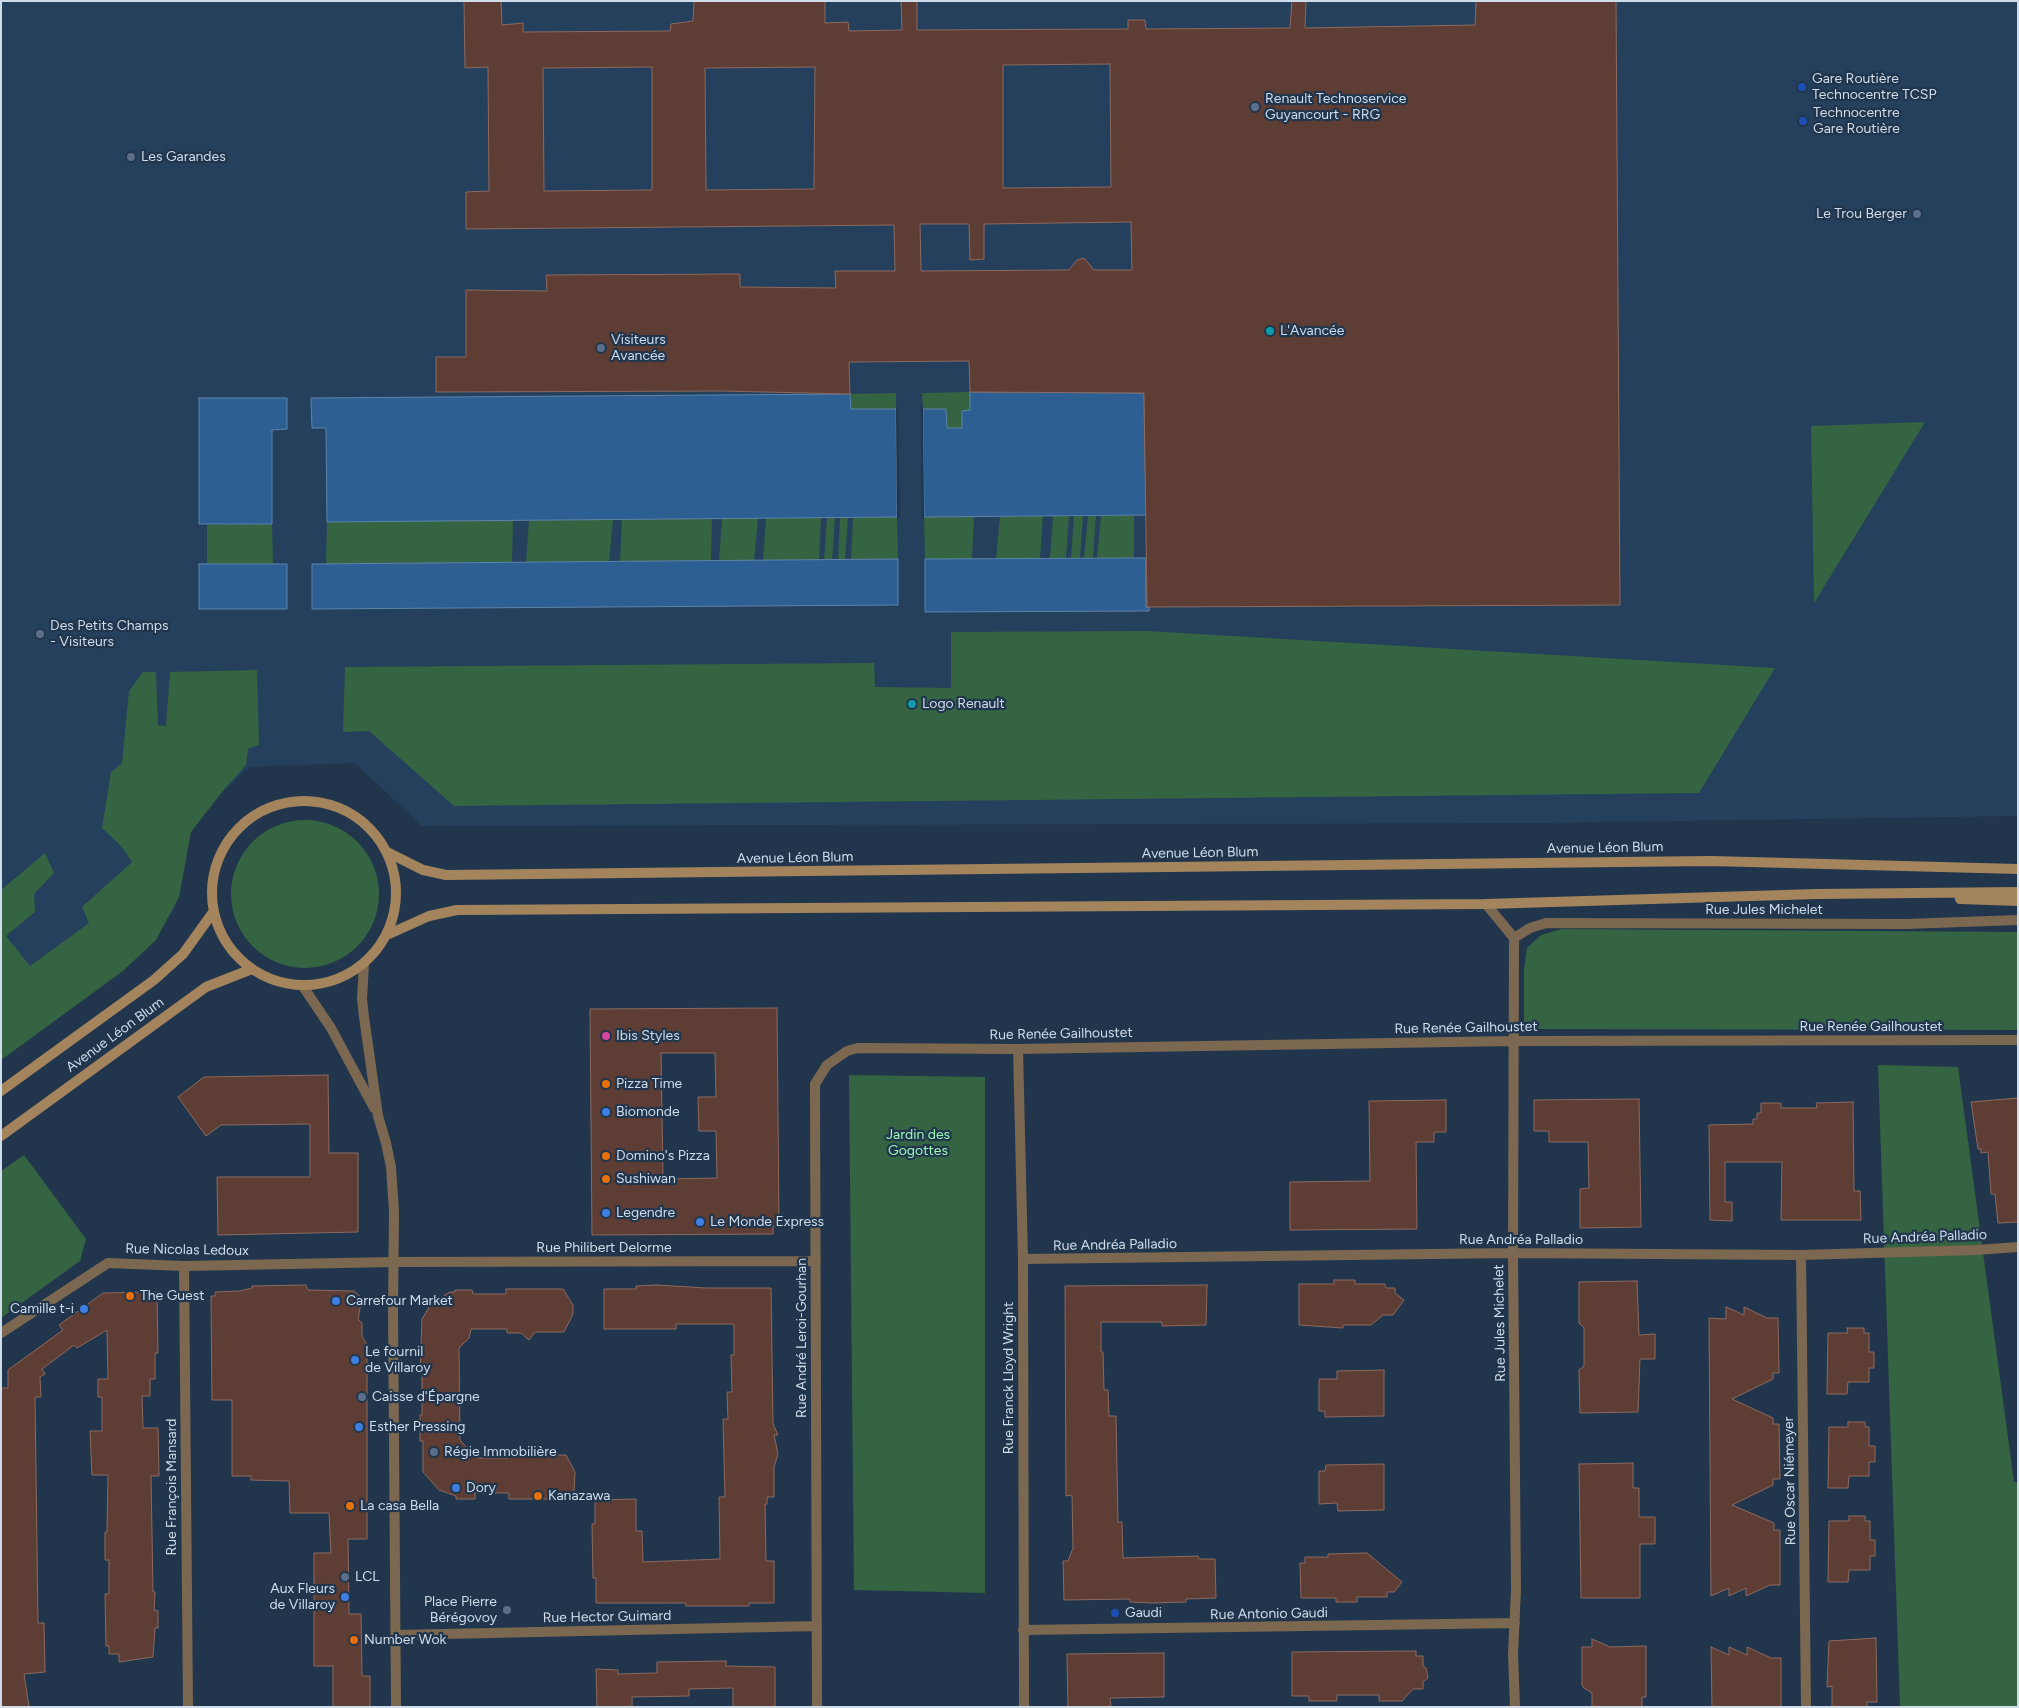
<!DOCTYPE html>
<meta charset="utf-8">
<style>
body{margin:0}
#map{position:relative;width:2019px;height:1708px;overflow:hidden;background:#21364c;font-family:Figtree,sans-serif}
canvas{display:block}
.frame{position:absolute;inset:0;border:2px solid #cfdcea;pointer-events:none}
</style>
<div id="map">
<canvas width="2019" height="1708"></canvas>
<div class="frame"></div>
</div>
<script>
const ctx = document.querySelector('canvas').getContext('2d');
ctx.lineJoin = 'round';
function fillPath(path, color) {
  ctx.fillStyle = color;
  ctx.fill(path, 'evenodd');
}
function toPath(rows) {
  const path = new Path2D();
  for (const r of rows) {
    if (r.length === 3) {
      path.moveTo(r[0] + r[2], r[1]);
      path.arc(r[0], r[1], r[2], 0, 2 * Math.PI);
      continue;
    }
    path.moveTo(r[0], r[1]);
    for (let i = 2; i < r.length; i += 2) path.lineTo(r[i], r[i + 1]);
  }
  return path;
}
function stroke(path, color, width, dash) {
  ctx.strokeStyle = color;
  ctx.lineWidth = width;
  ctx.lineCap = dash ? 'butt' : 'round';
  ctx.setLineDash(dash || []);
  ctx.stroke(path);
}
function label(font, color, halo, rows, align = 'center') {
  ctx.font = font + ' Figtree,sans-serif';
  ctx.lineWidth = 4.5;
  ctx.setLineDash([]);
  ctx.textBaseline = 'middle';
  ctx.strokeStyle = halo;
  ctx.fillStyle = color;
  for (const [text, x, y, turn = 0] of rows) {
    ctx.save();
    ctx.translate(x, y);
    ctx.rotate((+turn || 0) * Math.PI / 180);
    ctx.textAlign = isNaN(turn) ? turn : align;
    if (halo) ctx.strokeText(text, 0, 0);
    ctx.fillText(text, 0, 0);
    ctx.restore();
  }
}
fillPath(toPath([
 [1,1,2018,1,2018,816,1542,823,422,826,355,763,249,767,195,818,179,858,174,894,175,909,138,955,1,1053]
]), '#25405c');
fillPath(toPath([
 [970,392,970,410,962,428,946,429,946,409,923,409,922,393],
 [896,393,896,409,850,409,850,394],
 [1925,422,1814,603,1811,426],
 [1088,515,1096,515,1093,558,1084,558],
 [1134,515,1134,558,1097,558,1101,516],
 [1043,516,1040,558,996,559,1000,517],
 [1053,516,1069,516,1066,558,1050,559],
 [1074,516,1083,516,1080,558,1071,558],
 [848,517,845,560,838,561,840,518],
 [853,517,897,517,898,559,851,560],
 [924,517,974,517,972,559,925,559],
 [758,518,754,561,719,561,722,519],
 [766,518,821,518,819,561,763,561],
 [827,518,835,518,832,561,824,561],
 [613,519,609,562,526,562,529,520],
 [622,519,712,519,711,561,620,562],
 [513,520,512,562,326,564,327,522],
 [272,524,273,564,207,564,207,525],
 [1148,631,1775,668,1699,793,454,806,369,731,343,732,345,667,874,663,875,687,951,688,951,632],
 [257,670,259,745,248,749,246,765,222,792,191,832,179,897,156,940,123,971,1,1060,1,890,45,853,54,873,34,894,35,912,6,936,30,966,89,923,82,907,132,862,121,846,102,828,111,772,122,763,129,691,143,672,156,672,158,725,166,726,170,672],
 [305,894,74],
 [1562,929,2018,932,2018,1030,1532,1029,1524,1021,1524,970,1527,948,1541,935],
 [1878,1065,1958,1067,2014,1482,2018,1482,2018,1707,1900,1707],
 [849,1075,985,1077,985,1593,854,1590],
 [24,1155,86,1239,80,1261,1,1318,1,1171]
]), '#346441');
const water = toPath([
 [970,392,1144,393,1146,515,924,517,923,409,946,409,947,428,962,428,962,411,970,410,970,392],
 [850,394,851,409,896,409,897,517,327,522,326,428,312,428,311,398,850,394],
 [199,398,287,398,287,429,272,430,272,524,199,524,199,398],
 [1146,558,1146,607,1149,607,1149,611,925,612,925,559,1146,558],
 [898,559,898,605,312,609,312,564,898,559],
 [199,564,287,564,287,609,199,609,199,564]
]);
fillPath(water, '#2d5f92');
stroke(water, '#5e84ac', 1);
fillPath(toPath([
 [896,406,898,409,900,517,897,520],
 [921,407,923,407,924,520,922,517]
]), '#21364c');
const building = toPath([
 [464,1,501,1,502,25,523,23,523,32,670,31,671,24,693,21,694,1,825,1,825,23,848,22,849,31,902,30,901,1,917,1,917,30,1128,29,1128,20,1145,20,1146,29,1290,28,1292,1,1306,1,1305,28,1475,25,1476,1,1616,1,1620,605,1147,607,1144,393,970,392,969,361,849,362,850,394,721,391,436,392,436,357,466,357,466,290,547,291,546,275,740,274,740,287,836,288,835,271,895,271,894,225,466,229,466,192,489,191,488,67,465,68,464,1],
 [1110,64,1111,187,1003,188,1003,65,1110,64],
 [652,67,652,190,544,191,543,68,652,67],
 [815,67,814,189,706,190,705,68,815,67],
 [1131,222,1132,270,1094,270,1084,258,1077,260,1069,270,921,271,920,224,969,224,970,260,984,259,984,224,1131,222],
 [777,1008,779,1226,773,1226,773,1234,592,1235,590,1009,777,1008],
 [661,1053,715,1053,716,1097,698,1097,699,1131,716,1131,717,1178,663,1179,661,1053],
 [328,1075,329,1153,358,1153,358,1232,218,1235,217,1177,310,1177,310,1124,221,1125,206,1136,178,1097,204,1077,328,1075],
 [2018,1098,2018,1222,1998,1223,1995,1194,1991,1194,1988,1152,1981,1153,1981,1149,1978,1149,1971,1102,2018,1098],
 [1639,1099,1641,1227,1580,1228,1580,1189,1589,1188,1588,1142,1549,1142,1549,1131,1534,1131,1534,1100,1639,1099],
 [1446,1100,1446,1132,1434,1132,1434,1142,1416,1142,1417,1229,1290,1230,1290,1182,1370,1181,1369,1101,1446,1100],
 [1853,1102,1854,1191,1860,1191,1861,1220,1781,1220,1782,1162,1725,1162,1725,1202,1732,1202,1732,1221,1710,1220,1709,1125,1753,1124,1753,1119,1757,1119,1757,1113,1761,1113,1761,1103,1781,1103,1781,1108,1817,1108,1816,1103,1853,1102],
 [1334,1280,1355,1280,1355,1284,1385,1284,1386,1288,1395,1288,1395,1293,1404,1300,1393,1315,1383,1315,1371,1325,1343,1325,1343,1328,1299,1325,1299,1284,1334,1284,1334,1280],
 [1637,1281,1639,1335,1655,1334,1655,1359,1640,1359,1638,1412,1580,1413,1579,1370,1584,1366,1584,1328,1579,1323,1579,1282,1637,1281],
 [306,1285,308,1290,354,1291,362,1298,358,1319,362,1323,362,1336,367,1345,367,1539,348,1539,349,1614,361,1614,362,1676,370,1676,370,1707,333,1707,333,1666,314,1666,314,1553,331,1553,329,1513,290,1513,289,1481,251,1480,251,1476,232,1476,232,1400,212,1400,211,1296,215,1296,215,1292,240,1291,252,1288,252,1286,306,1285],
 [657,1285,706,1288,771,1288,773,1424,778,1435,774,1435,778,1454,774,1467,774,1497,767,1497,767,1504,765,1504,766,1561,774,1561,774,1603,749,1603,749,1606,686,1606,686,1603,596,1603,596,1578,593,1578,592,1524,595,1524,595,1500,636,1499,636,1531,642,1531,643,1562,720,1559,719,1497,725,1497,723,1419,728,1419,727,1392,732,1392,731,1355,734,1355,734,1324,676,1324,676,1329,604,1329,604,1289,636,1289,636,1286,657,1285],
 [1207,1285,1206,1325,1162,1326,1162,1322,1101,1322,1101,1352,1103,1352,1104,1390,1108,1390,1109,1416,1116,1416,1118,1522,1122,1522,1123,1558,1198,1556,1199,1559,1215,1559,1216,1598,1186,1599,1186,1602,1152,1603,1130,1602,1130,1599,1064,1600,1063,1561,1068,1561,1073,1548,1072,1495,1066,1496,1065,1286,1207,1285],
 [506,1289,563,1289,573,1305,573,1314,564,1332,535,1332,529,1340,521,1333,507,1333,507,1329,471,1329,469,1338,459,1348,460,1440,476,1458,508,1458,508,1455,519,1456,528,1448,539,1455,566,1455,575,1472,574,1492,560,1499,509,1499,509,1493,475,1493,475,1499,456,1499,456,1496,439,1490,423,1472,423,1441,420,1441,420,1415,422,1415,422,1373,420,1373,422,1319,431,1304,450,1292,455,1292,455,1290,472,1290,473,1294,506,1294,506,1289],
 [157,1292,158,1353,155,1353,155,1379,150,1379,150,1396,142,1396,143,1428,158,1428,159,1476,151,1476,153,1592,155,1592,154,1610,158,1611,158,1628,155,1628,153,1657,119,1662,119,1654,109,1654,109,1646,106,1646,105,1594,109,1594,109,1560,105,1560,105,1532,107,1532,108,1475,92,1475,90,1431,102,1431,102,1397,98,1397,98,1379,108,1379,107,1330,77,1348,74,1345,42,1369,45,1374,40,1377,41,1397,35,1397,38,1623,44,1623,45,1672,24,1674,29,1707,1,1707,1,1388,8,1388,8,1370,63,1330,59,1325,103,1293,157,1292],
 [1726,1307,1744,1315,1744,1307,1767,1318,1778,1318,1779,1373,1773,1373,1773,1379,1732,1399,1773,1418,1773,1424,1779,1424,1780,1479,1773,1479,1773,1485,1732,1505,1774,1523,1774,1530,1780,1530,1780,1585,1770,1585,1746,1596,1746,1588,1729,1596,1729,1588,1711,1596,1709,1318,1726,1319,1726,1307],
 [1847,1328,1864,1328,1864,1333,1869,1333,1869,1352,1874,1352,1874,1368,1869,1368,1869,1382,1848,1382,1847,1394,1827,1394,1828,1333,1848,1333,1847,1328],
 [1384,1370,1384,1416,1325,1417,1325,1411,1319,1411,1319,1379,1337,1379,1337,1371,1384,1370],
 [1848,1422,1865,1422,1865,1427,1869,1427,1869,1446,1875,1446,1875,1462,1869,1462,1869,1476,1849,1476,1848,1488,1828,1488,1829,1427,1848,1427,1848,1422],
 [1633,1463,1633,1488,1639,1488,1639,1517,1655,1517,1655,1544,1640,1544,1640,1598,1581,1598,1579,1464,1633,1463],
 [1384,1464,1384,1510,1338,1511,1337,1503,1319,1504,1319,1471,1325,1471,1326,1465,1384,1464],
 [1849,1516,1865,1516,1865,1521,1870,1521,1870,1540,1875,1540,1875,1556,1870,1556,1870,1570,1849,1570,1848,1582,1828,1582,1829,1521,1849,1521,1849,1516],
 [1367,1553,1402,1582,1394,1592,1387,1592,1387,1597,1357,1597,1357,1602,1336,1602,1336,1598,1301,1598,1300,1563,1305,1563,1305,1557,1328,1557,1328,1554,1367,1553],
 [1876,1638,1877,1702,1867,1702,1867,1707,1832,1707,1832,1686,1827,1687,1829,1641,1876,1638],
 [1592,1639,1610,1647,1646,1646,1646,1697,1642,1697,1642,1707,1592,1707,1592,1693,1584,1688,1582,1685,1582,1647,1592,1647,1592,1639],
 [1711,1647,1729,1655,1729,1647,1747,1655,1747,1647,1771,1658,1781,1658,1781,1707,1712,1707,1711,1647],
 [1416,1651,1416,1656,1423,1656,1423,1666,1426,1668,1428,1678,1423,1682,1423,1689,1413,1689,1402,1701,1379,1701,1379,1695,1337,1695,1337,1701,1309,1701,1309,1696,1292,1696,1292,1652,1416,1651],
 [1164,1653,1164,1697,1110,1698,1111,1707,1068,1707,1067,1654,1164,1653],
 [726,1661,726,1666,775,1667,775,1707,733,1707,733,1688,689,1689,689,1696,632,1697,632,1707,597,1707,596,1669,618,1670,618,1674,657,1673,657,1662,726,1661]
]);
fillPath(building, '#5d3d34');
stroke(building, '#8d6a60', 1);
stroke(toPath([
 [1486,904,1514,938,1513,1253,1516,1589,1513,1654,1515,1707],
 [1514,938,1530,928,1546,923,1906,924,2018,920],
 [1018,1049,1023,1259,1024,1707],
 [1801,1255,1806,1707],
 [1023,1259,1513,1253,1801,1255,1976,1250,2018,1247],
 [184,1266,188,1707],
 [1,1333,108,1263,184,1266,393,1262,816,1261],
 [1023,1630,1515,1623],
 [397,1635,817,1626],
 [817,1707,815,1091,815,1084,827,1065,847,1051,858,1048,1018,1049,1513,1041,2018,1040]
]), '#7c6850', 10);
stroke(toPath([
 [364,964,362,999,364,1017,378,1116,386,1143,391,1167,394,1212,393,1310,396,1707],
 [302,985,331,1028,374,1108]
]), '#7c6850', 10);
stroke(toPath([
 [304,893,92],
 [387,852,423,870,446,875,1711,861,2018,869],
 [1960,899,2018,901],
 [389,934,429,916,457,910,1486,904,1817,894,2018,892],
 [1,1091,154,980,183,954,214,911],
 [1,1136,206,987,252,969]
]), '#a4845d', 10);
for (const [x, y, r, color] of [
 [1802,87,5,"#1a4fb4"],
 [1255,107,5,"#5c6f8a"],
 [1803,121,5,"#1a4fb4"],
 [131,157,5,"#5c6f8a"],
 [1917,214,5,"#5c6f8a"],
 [1270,331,5,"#0f9aa8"],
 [601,348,5,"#5c6f8a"],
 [40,634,5,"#5c6f8a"],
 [912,704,5,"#0f9aa8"],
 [606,1036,5,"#d1479c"],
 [606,1084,5,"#e8710a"],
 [606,1112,5,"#3f7fe0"],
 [606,1156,5,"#e8710a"],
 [606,1179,5,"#e8710a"],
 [606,1213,5,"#3f7fe0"],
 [700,1222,5,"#3f7fe0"],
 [130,1296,5,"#e8710a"],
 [336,1301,5,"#3f7fe0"],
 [84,1309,5,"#3f7fe0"],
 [355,1360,5,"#3f7fe0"],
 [362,1397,5,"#5c6f8a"],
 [359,1427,5,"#3f7fe0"],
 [434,1452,5,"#5c6f8a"],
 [456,1488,5,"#3f7fe0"],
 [538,1496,5,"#e8710a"],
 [350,1506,5,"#e8710a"],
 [345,1577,5,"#5c6f8a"],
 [345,1597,5,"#3f7fe0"],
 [507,1610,5,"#5c6f8a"],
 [1115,1613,5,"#1a4fb4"],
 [354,1640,5,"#e8710a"]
]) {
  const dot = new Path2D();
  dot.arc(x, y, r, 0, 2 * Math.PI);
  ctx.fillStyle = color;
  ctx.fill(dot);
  stroke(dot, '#21364c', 2);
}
label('14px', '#cfdcea', '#21364c', [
 ["Gare Routière",1812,79],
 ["Technocentre TCSP",1812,95],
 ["Renault Technoservice",1265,99],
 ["Guyancourt - RRG",1265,115],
 ["Technocentre",1813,113],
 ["Gare Routière",1813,129],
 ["Les Garandes",141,157],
 ["Le Trou Berger",1907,214,"right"],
 ["L'Avancée",1280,331],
 ["Visiteurs",611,340],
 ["Avancée",611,356],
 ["Des Petits Champs",50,626],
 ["- Visiteurs",50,642],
 ["Logo Renault",922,704],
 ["Ibis Styles",616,1036],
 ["Pizza Time",616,1084],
 ["Biomonde",616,1112],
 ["Domino's Pizza",616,1156],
 ["Sushiwan",616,1179],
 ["Legendre",616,1213],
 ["Le Monde Express",710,1222],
 ["The Guest",140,1296],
 ["Carrefour Market",346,1301],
 ["Camille t-i",74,1309,"right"],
 ["Le fournil",365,1352],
 ["de Villaroy",365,1368],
 ["Caisse d'Épargne",372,1397],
 ["Esther Pressing",369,1427],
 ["Régie Immobilière",444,1452],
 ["Dory",466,1488],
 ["Kanazawa",548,1496],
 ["La casa Bella",360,1506],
 ["LCL",355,1577],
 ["Aux Fleurs",335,1589,"right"],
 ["de Villaroy",335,1605,"right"],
 ["Place Pierre",497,1602,"right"],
 ["Bérégovoy",497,1618,"right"],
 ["Gaudi",1125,1613],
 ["Number Wok",364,1640]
], 'left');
label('14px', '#cfdcea', '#21364c', [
 ["Avenue Léon Blum",1605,848,-1],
 ["Avenue Léon Blum",1200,853,-1],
 ["Avenue Léon Blum",795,858,-1],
 ["Rue Jules Michelet",1764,910],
 ["Rue Renée Gailhoustet",1871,1027],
 ["Rue Renée Gailhoustet",1466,1028,-1],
 ["Rue Renée Gailhoustet",1061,1034,-1],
 ["Avenue Léon Blum",115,1035,-36],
 ["Rue Andréa Palladio",1925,1237,-2],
 ["Rue Andréa Palladio",1521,1240],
 ["Rue Andréa Palladio",1115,1245,-1],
 ["Rue Philibert Delorme",604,1248],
 ["Rue Nicolas Ledoux",187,1250,1],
 ["Rue Jules Michelet",1500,1323,-91],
 ["Rue André Leroi-Gourhan",802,1338,-90],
 ["Rue Franck Lloyd Wright",1009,1378,-90],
 ["Rue Oscar Niémeyer",1790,1481,-91],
 ["Rue François Mansard",172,1487,-90],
 ["Rue Antonio Gaudi",1269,1614,-1],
 ["Rue Hector Guimard",607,1617,-1]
]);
label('14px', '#9df8b3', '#21364c', [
 ["Jardin des",918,1135],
 ["Gogottes",918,1151]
]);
</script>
